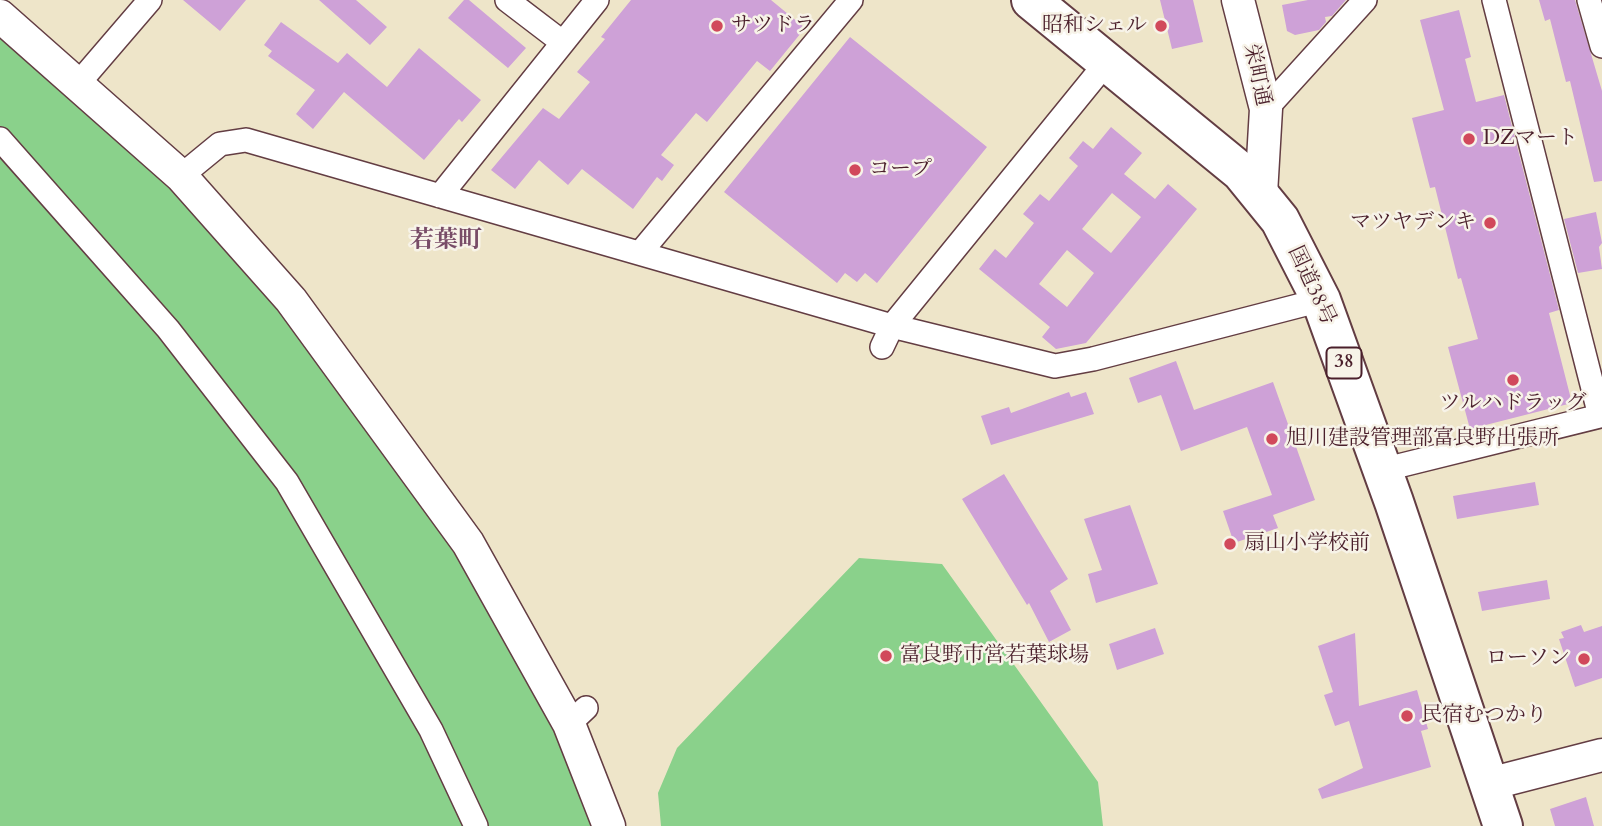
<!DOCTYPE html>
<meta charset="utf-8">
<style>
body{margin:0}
canvas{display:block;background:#eee5c9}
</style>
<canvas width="1602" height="826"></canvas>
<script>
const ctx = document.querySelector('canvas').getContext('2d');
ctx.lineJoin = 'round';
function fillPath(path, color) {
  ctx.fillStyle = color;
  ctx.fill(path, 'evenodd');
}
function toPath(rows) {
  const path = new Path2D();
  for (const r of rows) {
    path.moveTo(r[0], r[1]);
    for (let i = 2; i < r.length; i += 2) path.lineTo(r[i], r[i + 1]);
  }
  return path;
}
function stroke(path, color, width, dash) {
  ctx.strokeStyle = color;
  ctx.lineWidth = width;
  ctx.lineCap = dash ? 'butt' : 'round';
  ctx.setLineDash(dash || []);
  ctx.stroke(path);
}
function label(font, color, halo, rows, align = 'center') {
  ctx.font = font + ' Cardo,"Noto Serif JP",serif';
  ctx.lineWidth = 5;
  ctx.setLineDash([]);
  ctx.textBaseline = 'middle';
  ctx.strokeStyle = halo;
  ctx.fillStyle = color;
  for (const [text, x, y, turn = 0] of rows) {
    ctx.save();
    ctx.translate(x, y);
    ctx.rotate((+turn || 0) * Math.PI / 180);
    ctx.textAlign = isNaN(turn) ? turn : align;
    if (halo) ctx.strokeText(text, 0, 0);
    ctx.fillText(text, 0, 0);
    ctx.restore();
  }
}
fillPath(toPath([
 [0,16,181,176,468,543,609,826,0,826],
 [859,558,942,564,1098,782,1103,826,661,826,658,793,677,748]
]), '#8ad18b');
fillPath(toPath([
 [183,0,246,0,220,31],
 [319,0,356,0,387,27,370,45],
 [464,0,469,0,526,48,508,68,448,18],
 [631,0,771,0,805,28,770,71,757,61,707,122,696,113,661,155,674,165,662,181,657,177,633,209,582,169,568,185,539,160,515,189,491,170,543,108,559,119,590,82,577,72,605,39,601,37],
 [1160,0,1193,0,1203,42,1172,49],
 [1308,0,1346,0,1332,16,1325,17,1326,22,1319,30,1295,35,1287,31,1282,5],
 [1539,0,1575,0,1602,91,1602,181,1594,182,1570,81,1566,82,1550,19,1545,21],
 [1459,10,1471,57,1465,59,1476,102,1504,95,1559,310,1549,313,1572,403,1470,429,1448,347,1478,339,1461,278,1458,279,1435,187,1430,188,1412,118,1444,110,1420,20],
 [281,22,338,63,347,53,387,87,419,48,481,100,462,122,459,119,424,160,344,92,313,129,296,114,315,90,268,56,272,51,264,45],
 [850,37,987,147,877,283,865,273,857,282,845,273,837,283,724,192],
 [1111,127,1142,153,1124,174,1155,199,1168,184,1197,209,1086,343,1056,349,1042,337,1050,327,979,269,995,249,1006,258,1034,223,1023,214,1040,194,1049,201,1078,166,1069,158,1083,141,1093,149],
 [1112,193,1141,217,1111,253,1082,229],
 [1067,250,1094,273,1067,307,1039,284],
 [1596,212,1602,243,1599,247,1602,269,1578,273,1564,219],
 [1176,361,1194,410,1273,382,1315,500,1273,515,1278,528,1234,543,1223,511,1272,495,1247,427,1181,451,1161,395,1138,403,1129,378],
 [1069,392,1071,397,1086,392,1094,414,991,445,981,416,1009,407,1011,413],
 [1004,474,1068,579,1050,591,1071,630,1049,642,1029,603,1027,605,962,499],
 [1535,482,1539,505,1457,519,1453,496],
 [1130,505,1158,584,1096,603,1088,574,1102,570,1084,519],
 [1547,580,1550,599,1482,611,1478,592],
 [1581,625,1584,632,1602,626,1602,678,1575,687,1559,639,1564,638,1561,632],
 [1155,628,1164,654,1117,670,1109,644],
 [1355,633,1359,706,1417,690,1428,729,1421,731,1431,767,1322,799,1318,789,1363,768,1349,721,1335,726,1324,695,1333,692,1318,646],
 [1586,797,1594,826,1555,826,1550,809]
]), '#cea1d7');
const street = toPath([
 [507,0,562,42],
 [1589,0,1602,46],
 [77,85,150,0],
 [1266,109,1365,0],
 [0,139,168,329,287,482,431,730,476,826],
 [181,176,220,144,246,140,892,326,1055,366,1093,359,1321,300],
 [440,196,597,0],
 [640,253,851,0],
 [882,347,892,326,1106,63],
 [1382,470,1600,416,1494,0],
 [569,724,586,708]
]);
const secondary = toPath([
 [1238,0,1266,109,1261,194],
 [0,16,181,176,291,300,468,543,569,724,609,826],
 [1489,784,1602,755]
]);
const highway = toPath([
 [1031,0,1241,172,1280,220,1321,300,1394,502,1503,826]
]);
stroke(street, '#633d43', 26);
stroke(secondary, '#633d43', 35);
stroke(highway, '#633d43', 42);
stroke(street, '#fff', 23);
stroke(secondary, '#fff', 32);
stroke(highway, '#fff', 38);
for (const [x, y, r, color] of [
 [717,26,7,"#d1495b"],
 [1161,26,7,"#d1495b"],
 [1469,139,7,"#d1495b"],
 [855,170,7,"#d1495b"],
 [1490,223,7,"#d1495b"],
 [1513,380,7,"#d1495b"],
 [1272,439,7,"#d1495b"],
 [1230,544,7,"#d1495b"],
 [886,656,7,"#d1495b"],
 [1584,659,7,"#d1495b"],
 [1407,716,7,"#d1495b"]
]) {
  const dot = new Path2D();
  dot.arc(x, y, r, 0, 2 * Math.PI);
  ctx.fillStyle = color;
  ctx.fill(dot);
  stroke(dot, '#f7f3e8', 2.5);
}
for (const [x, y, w] of [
 [1344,363,35]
]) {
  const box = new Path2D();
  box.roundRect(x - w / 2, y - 15.5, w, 31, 5);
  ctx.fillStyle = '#f7f3e8';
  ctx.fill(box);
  stroke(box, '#4a1f2b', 2);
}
label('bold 19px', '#4a1f2b', null, [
 ["38",1344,363]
]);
label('21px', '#4a1f2b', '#f7f3e8', [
 ["サツドラ",731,26],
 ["昭和シェル",1147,26,"right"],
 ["DZマート",1483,139],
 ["コープ",869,170],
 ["マツヤデンキ",1476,223,"right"],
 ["ツルハドラッグ",1513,404,"center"],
 ["旭川建設管理部富良野出張所",1286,439],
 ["扇山小学校前",1244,544],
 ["富良野市営若葉球場",900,656],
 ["ローソン",1570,659,"right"],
 ["民宿むつかり",1421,716]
], 'left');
label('21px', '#4a1f2b', '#f7f3e8', [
 ["栄町通",1256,75,78],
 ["国道38号",1311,286,65]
]);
label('bold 24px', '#784c67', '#f7f3e8', [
 ["若葉町",446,241]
]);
</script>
